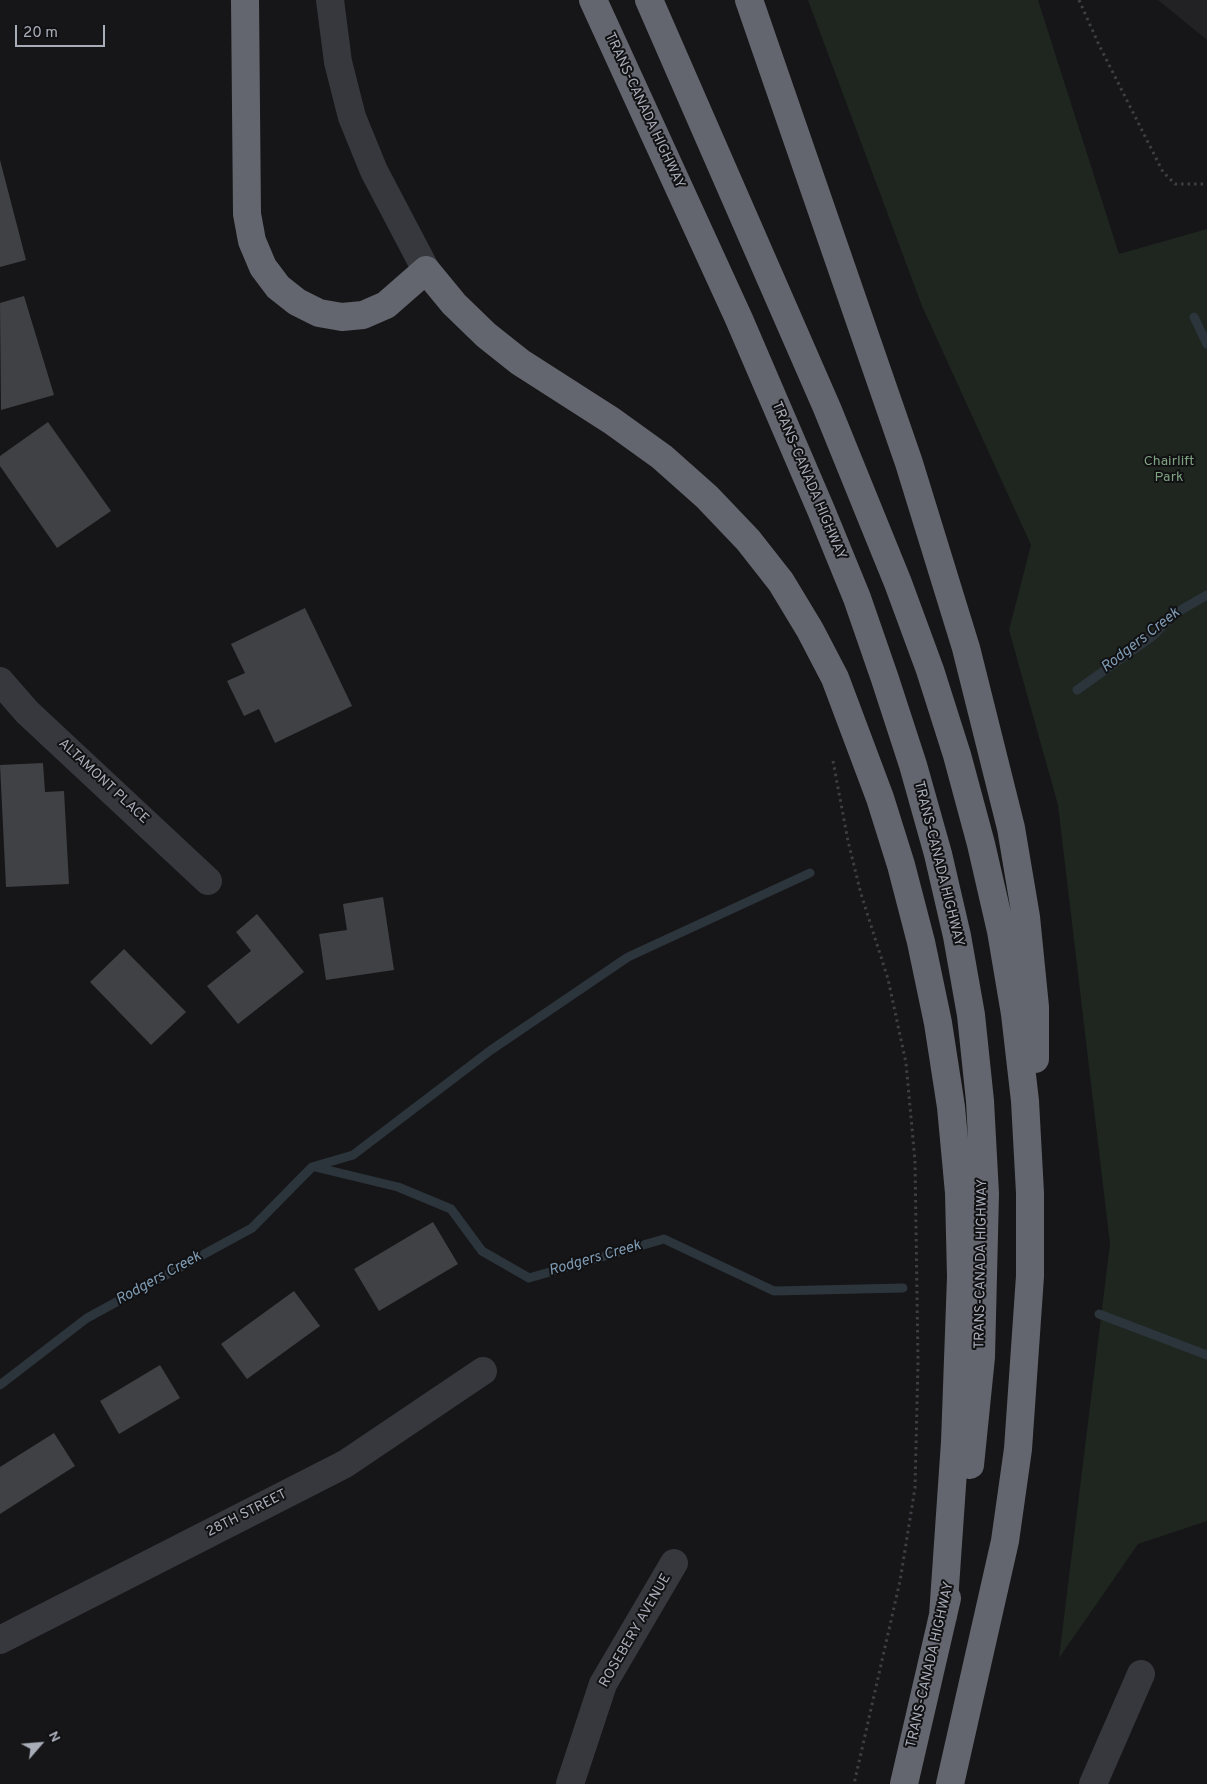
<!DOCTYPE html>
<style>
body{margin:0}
#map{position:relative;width:1207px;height:1784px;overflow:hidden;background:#161618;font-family:Overpass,sans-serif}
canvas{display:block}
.north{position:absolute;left:15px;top:1719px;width:50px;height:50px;-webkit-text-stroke:4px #111113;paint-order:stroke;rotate:63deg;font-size:14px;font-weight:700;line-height:20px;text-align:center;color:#a8adb8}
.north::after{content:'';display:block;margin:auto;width:18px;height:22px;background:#a8adb8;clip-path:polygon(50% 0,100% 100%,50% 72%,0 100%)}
.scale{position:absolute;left:15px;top:25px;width:90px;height:22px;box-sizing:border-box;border:2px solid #a8adb8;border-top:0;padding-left:6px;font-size:15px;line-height:18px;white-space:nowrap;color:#a8adb8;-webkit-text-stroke:4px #111113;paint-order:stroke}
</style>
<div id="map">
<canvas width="1207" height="1784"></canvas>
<div class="north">N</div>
<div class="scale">20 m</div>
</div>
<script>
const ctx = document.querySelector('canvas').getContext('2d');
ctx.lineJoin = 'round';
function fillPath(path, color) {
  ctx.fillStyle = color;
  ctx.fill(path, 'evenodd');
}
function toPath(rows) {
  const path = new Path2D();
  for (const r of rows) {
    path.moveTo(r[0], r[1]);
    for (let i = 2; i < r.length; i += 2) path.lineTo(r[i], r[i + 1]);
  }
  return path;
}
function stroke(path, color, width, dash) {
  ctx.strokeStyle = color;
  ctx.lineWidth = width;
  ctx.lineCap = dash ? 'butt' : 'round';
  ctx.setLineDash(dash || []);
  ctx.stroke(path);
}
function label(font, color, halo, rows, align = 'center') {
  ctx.font = font + ' Overpass,sans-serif';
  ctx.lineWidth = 4;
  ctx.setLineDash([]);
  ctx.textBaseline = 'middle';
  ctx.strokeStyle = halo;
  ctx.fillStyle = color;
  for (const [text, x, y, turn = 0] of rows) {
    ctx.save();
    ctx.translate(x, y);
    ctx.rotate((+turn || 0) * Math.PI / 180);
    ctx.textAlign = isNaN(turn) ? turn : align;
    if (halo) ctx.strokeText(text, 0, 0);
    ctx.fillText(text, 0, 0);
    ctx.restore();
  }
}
fillPath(toPath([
 [1158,0,1207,0,1207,40]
]), '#222225');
fillPath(toPath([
 [808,0,1038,0,1119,254,1207,229,1207,1521,1138,1544,1059,1658,1110,1244,1058,805,1009,630,1031,545,922,306]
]), '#1e261f');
stroke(toPath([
 [1194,317,1207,344],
 [1077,690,1154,635,1174,614,1207,595],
 [315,1167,398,1187,451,1209,482,1251,529,1278,664,1239,774,1291,903,1288],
 [1099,1314,1207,1355],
 [0,1385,87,1318,252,1228,312,1167,353,1155,491,1050,628,957,810,873]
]), '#2c353c', 9);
fillPath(toPath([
 [0,160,26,260,0,267],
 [24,296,54,395,1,410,0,303],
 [48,422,111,511,57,548,0,466,0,456],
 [305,608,352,706,275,743,259,709,244,716,227,681,245,673,231,644],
 [43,763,45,792,64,791,69,884,6,887,0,765],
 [383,897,394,970,326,980,319,934,347,930,343,904],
 [257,914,304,972,238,1024,207,986,251,951,236,932],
 [124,949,186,1012,151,1045,90,982],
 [433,1222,458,1264,379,1311,354,1269],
 [294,1291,320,1326,247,1379,221,1344],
 [160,1365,180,1398,119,1434,100,1401],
 [54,1433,75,1466,0,1514,0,1467]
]), '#404145');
stroke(toPath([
 [1079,0,1099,45,1163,172,1175,184,1207,184],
 [833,761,848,841,861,894,888,979,906,1063,915,1161,918,1362,915,1488,900,1581,854,1784]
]), '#3d3f44', 3, [2.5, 4]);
stroke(toPath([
 [330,0,338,62,352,117,374,171,426,270],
 [0,681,27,712,208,881],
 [0,1640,345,1464,483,1371],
 [570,1784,603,1684,674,1563],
 [1093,1784,1141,1674]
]), '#37383d', 28);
stroke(toPath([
 [245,0,247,214,252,241,263,267,278,287,297,302,319,313,342,317,363,315,386,305,426,270,454,304,486,335,520,362,612,421,662,457,707,497,748,540,781,582,810,630,835,678,880,798,901,865,921,942,938,1023,951,1107,959,1193,961,1277,955,1442,943,1616],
 [593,0,739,319,821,510,857,598,885,679,913,765,938,854,957,936,971,1015,980,1101,985,1194,981,1357,970,1465],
 [649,0,827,408,898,583,930,670,957,755,981,844,1001,931,1015,1014,1025,1101,1030,1193,1030,1276,1018,1449,1005,1541,950,1784],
 [749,0,909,463,966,648,1011,828,1026,917,1035,1007,1035,1059],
 [904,1784,947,1598]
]), '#63666e', 28);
label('14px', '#a8adb8', '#111113', [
 ["TRANS-CANADA HIGHWAY",644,111,65],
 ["TRANS-CANADA HIGHWAY",808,481,67],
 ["ALTAMONT PLACE",103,782,43],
 ["TRANS-CANADA HIGHWAY",938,864,76],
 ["TRANS-CANADA HIGHWAY",982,1264,-89],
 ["28TH STREET",247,1514,-27],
 ["ROSEBERY AVENUE",636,1631,-60],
 ["TRANS-CANADA HIGHWAY",931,1665,-77]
]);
label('14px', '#7fa381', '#111113', [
 ["Chairlift",1169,462],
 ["Park",1169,478]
]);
label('italic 15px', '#7f9bb3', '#111113', [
 ["Rodgers Creek",1141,641,-38],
 ["Rodgers Creek",595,1259,-16],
 ["Rodgers Creek",159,1279,-29]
]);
</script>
